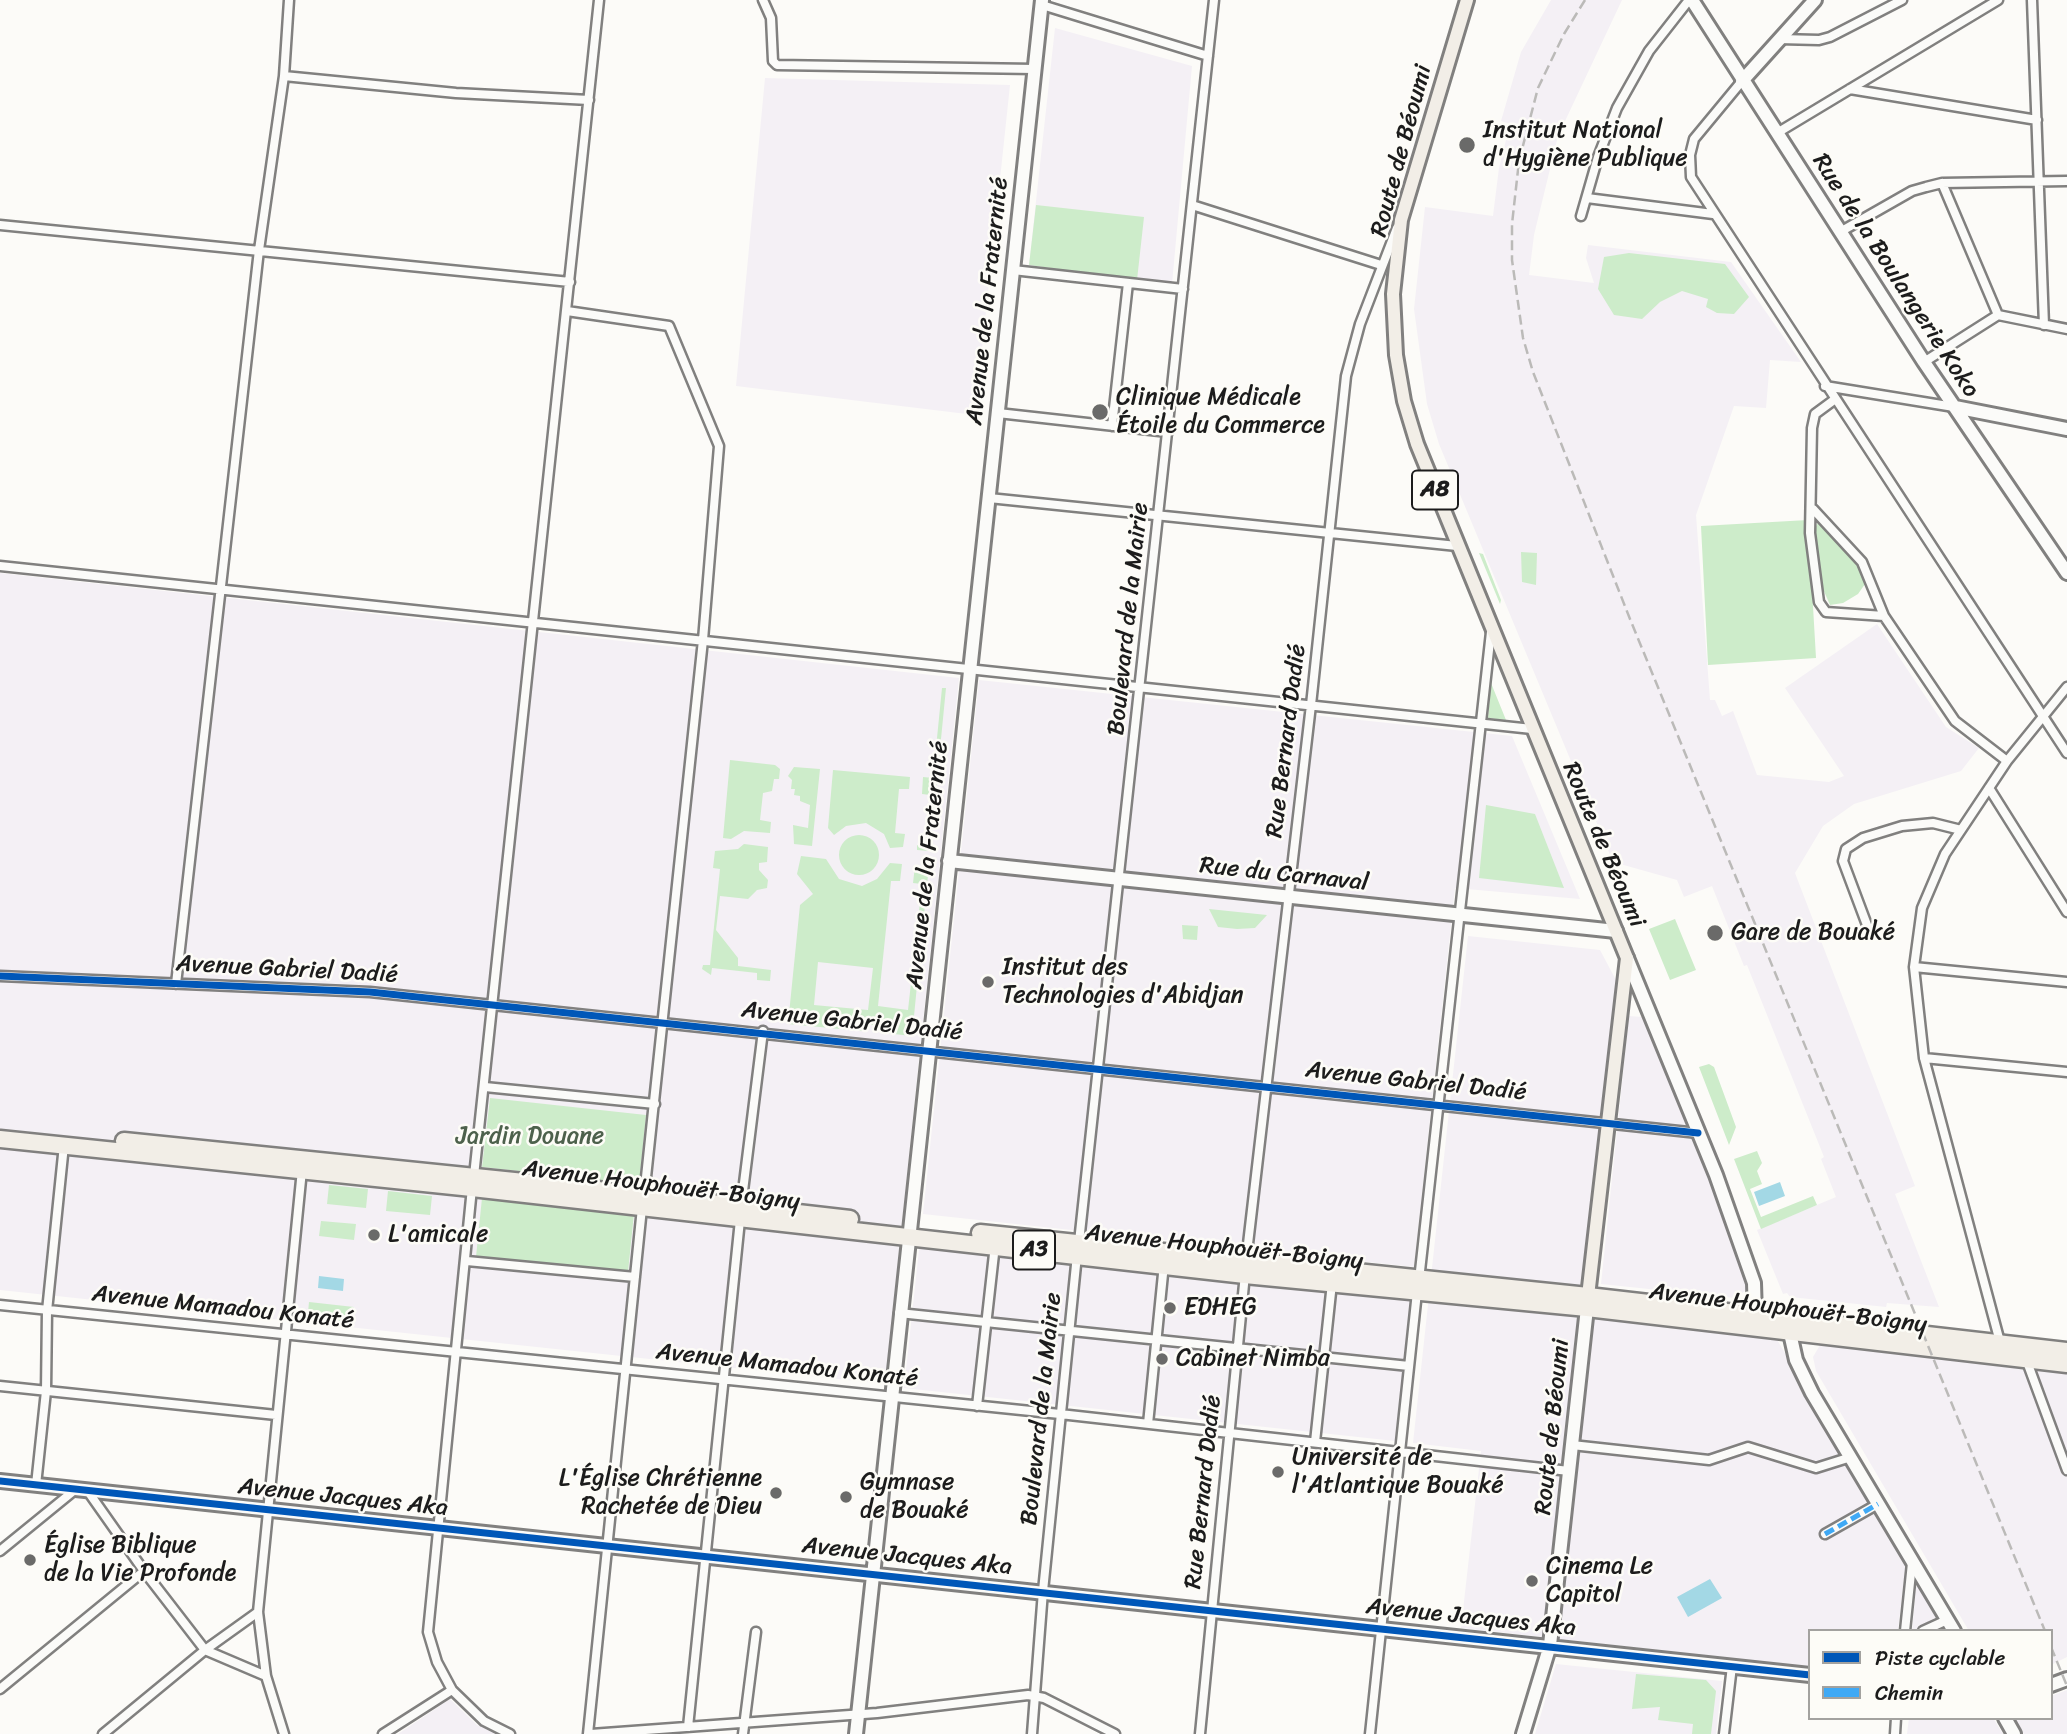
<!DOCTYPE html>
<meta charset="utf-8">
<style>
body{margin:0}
#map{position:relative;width:2067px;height:1734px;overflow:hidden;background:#fcfbf8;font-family:Sriracha,sans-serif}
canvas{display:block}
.legend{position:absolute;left:1808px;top:1629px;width:245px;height:91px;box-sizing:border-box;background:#fdfcf7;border:2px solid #a3a29f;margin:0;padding:9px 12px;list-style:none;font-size:21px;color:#1c1c1c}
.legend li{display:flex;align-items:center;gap:14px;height:35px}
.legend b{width:35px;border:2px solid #a3a29f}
</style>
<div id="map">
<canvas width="2067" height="1734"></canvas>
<ul class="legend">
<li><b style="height:9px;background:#0057b8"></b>Piste cyclable</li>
<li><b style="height:9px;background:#3fa9f5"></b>Chemin</li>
</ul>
</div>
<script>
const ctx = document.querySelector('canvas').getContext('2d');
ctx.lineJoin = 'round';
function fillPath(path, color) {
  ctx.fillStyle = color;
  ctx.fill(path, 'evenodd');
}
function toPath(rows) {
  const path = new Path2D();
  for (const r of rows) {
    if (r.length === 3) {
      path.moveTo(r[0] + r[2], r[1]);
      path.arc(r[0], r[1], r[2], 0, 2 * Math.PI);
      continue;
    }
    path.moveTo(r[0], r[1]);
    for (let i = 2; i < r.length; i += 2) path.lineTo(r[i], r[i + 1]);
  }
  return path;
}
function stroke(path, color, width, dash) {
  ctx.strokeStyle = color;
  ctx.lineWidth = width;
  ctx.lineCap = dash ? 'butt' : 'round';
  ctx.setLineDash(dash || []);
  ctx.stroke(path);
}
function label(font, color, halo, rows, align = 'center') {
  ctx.font = font + ' Sriracha,sans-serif';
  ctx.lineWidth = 5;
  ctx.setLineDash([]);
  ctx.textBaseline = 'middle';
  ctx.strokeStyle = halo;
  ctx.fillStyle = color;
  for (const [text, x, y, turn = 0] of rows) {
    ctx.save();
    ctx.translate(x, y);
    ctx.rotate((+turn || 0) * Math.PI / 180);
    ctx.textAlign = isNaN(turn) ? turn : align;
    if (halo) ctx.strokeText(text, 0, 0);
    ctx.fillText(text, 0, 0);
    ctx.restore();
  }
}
fillPath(toPath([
 [1551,0,1622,0,1558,136,1534,235,1529,275,1594,283,1586,258,1588,245,1731,262,1801,362,1770,360,1766,408,1734,406,1696,515,1710,700,1715,700,1722,716,1733,711,1757,775,1829,782,1844,776,1785,688,1877,624,1946,727,1979,748,1961,771,1854,804,1823,826,1795,873,1915,1186,1895,1194,1939,1307,1887,1303,1886,1307,1790,1297,1787,1293,1783,1294,1757,1230,1836,1197,1821,1159,1824,1157,1747,965,1744,966,1712,886,1684,897,1677,880,1613,862,1439,444,1427,404,1414,309,1425,207,1493,216,1499,168,1510,124,1501,121,1521,52],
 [1055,28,1192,66,1172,284,1029,265],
 [765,78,1010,85,975,415,736,386],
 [0,573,959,678,885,1384,0,1290],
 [979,680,1512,736,1580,899,1455,888,1414,1267,923,1214],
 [1468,936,1600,950,1617,982,1581,1310,1772,1331,1906,1561,1898,1631,1810,1631,1810,1667,1461,1628,1481,1451,1413,1443],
 [1629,1016,1642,1017,1752,1286,1735,1298,1601,1284],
 [921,1231,1412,1284,1395,1441,904,1388],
 [1830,1340,2067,1366,2067,1657,2051,1665,2051,1631,1969,1631,1816,1371,1813,1357,1820,1345],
 [1923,1586,1948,1631,1912,1631,1916,1587],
 [1556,1664,1722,1681,1716,1734,1535,1734],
 [2067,1690,2067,1734,2024,1734,2014,1718,2051,1718,2051,1696],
 [450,1699,477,1725,497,1734,398,1734],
 [1909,1718,1993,1718,2003,1734,1907,1734]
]), '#f4f0f5');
fillPath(toPath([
 [1036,205,1144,217,1137,280,1029,265],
 [1629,253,1725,264,1749,297,1734,314,1717,313,1706,307,1708,299,1682,291,1660,302,1642,319,1614,315,1598,289,1604,257],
 [1821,517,1854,556,1865,584,1858,594,1843,603,1830,605,1816,573,1812,534],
 [1808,520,1816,658,1708,665,1701,526],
 [1521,552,1537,553,1536,585,1522,582],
 [1479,553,1483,554,1501,600,1500,604],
 [1491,683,1506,720,1488,718],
 [942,688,946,688,930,851,917,850,917,845,925,845,930,795,922,794,923,777,933,778],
 [730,760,775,765,780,769,779,779,774,779,772,791,763,793,760,820,771,822,770,833,744,831,731,839,723,838],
 [794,767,820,769,812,846,794,844,793,825,808,828,810,805,800,801,800,796,794,795,795,789,791,789,792,780,788,776],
 [833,770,910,777,909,789,899,789,895,833,905,834,903,847,890,848,884,834,866,823,846,826,834,835,828,828],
 [1486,805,1535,814,1564,888,1479,878],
 [859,855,20],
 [744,844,768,847,767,862,759,863,759,870,768,880,767,888,757,890,748,899,720,896,716,930,738,958,738,966,771,970,770,981,757,980,757,973,712,968,711,975,702,969,703,965,710,965,720,869,713,868,715,851,738,849],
 [801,856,826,859,839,879,862,886,877,879,890,863,902,864,900,881,891,881,878,1006,908,1010,922,884,913,883,915,866,924,867,923,875,928,875,912,1036,885,1033,885,1026,864,1024,862,1031,788,1024,800,905,813,894,797,874],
 [818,962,873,968,868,1010,814,1005],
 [1209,909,1267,915,1255,928,1237,929,1218,927],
 [1675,919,1696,970,1670,980,1649,929],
 [1182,925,1198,926,1197,940,1183,939],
 [1709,1064,1714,1067,1736,1127,1729,1145,1699,1067],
 [490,1098,646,1115,639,1184,482,1167],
 [1757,1151,1762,1163,1757,1171,1762,1184,1750,1189,1761,1217,1813,1196,1817,1205,1761,1229,1734,1159],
 [329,1185,368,1189,366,1208,327,1204],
 [483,1188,635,1204,628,1272,476,1257],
 [388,1191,432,1196,430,1215,386,1211],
 [321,1221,356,1224,354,1240,319,1236],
 [309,1302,354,1307,352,1328,307,1323],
 [1636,1674,1706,1680,1716,1691,1711,1734,1692,1734,1693,1724,1658,1720,1660,1707,1632,1709]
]), '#cdecca');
fillPath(toPath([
 [1780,1182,1785,1196,1759,1206,1754,1192],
 [319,1276,344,1279,343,1291,318,1288],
 [1710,1579,1722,1598,1688,1617,1677,1597]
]), '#a3d8e5');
const street = toPath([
 [763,0,771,18,773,61,777,65,1034,69],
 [2032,0,2044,325],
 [1042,5,1208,56],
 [1779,39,1819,40,1830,37,1902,0],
 [284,76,456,93,589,100],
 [1742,81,1694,139,1690,155,1691,177,2067,753],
 [1850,89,2037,120],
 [1777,133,1998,0],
 [1942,183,1998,315],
 [1587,198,1713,214],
 [1192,205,1381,265],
 [1581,216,1598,157,1617,108,1649,51,1689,0],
 [0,225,570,282],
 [1840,232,1912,191,1926,187,1942,183,2067,181],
 [1013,270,1183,289],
 [567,311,669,326,719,446,703,640,644,1196],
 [1924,362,1998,315,2067,329],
 [1825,386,1954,407],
 [1834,400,1815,414,1812,428,1810,533,1819,602,1826,612,1884,616,1955,721,2007,761],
 [998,413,1168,432],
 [1112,426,1128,283],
 [989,498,1457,546],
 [1813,509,1862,562,1884,616],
 [0,566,1532,729],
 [1989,788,2067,912],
 [1870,933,1843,861,1846,849,1863,838,1902,826,1933,823,1961,830],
 [1914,967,2067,982],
 [0,976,370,992,1698,1133],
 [176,984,259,250,284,76,289,0],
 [1924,1058,2067,1072],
 [485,1087,655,1104],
 [474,1176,599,0],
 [472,1188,428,1632,437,1662,452,1690,484,1721,510,1734],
 [741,1207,763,1031],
 [1079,1242,1214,0],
 [467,1261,635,1277],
 [1246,1261,1311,705,1346,376,1360,324,1397,228],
 [1419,1280,1491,632],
 [0,1305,1060,1414,1569,1471],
 [899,1313,1409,1366],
 [2000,1342,1924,1058,1914,967,1922,908,1945,854,2007,761,2067,687],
 [2026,1359,2067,1470],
 [0,1386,276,1415],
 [977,1406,995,1245],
 [1148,1424,1164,1264],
 [1315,1442,1332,1283],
 [1572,1445,1709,1460,1748,1447,1816,1468,1851,1457],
 [36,1485,46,1391,47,1311,64,1145],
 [87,1490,144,1571,205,1650,266,1676],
 [1825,1534,1878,1504],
 [0,1551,76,1489],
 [1905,1631,1912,1563],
 [1923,1631,1947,1620],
 [0,1689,144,1571],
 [688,1727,740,1220],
 [103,1734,205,1650,258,1612],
 [284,1734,266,1676,258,1612,302,1170],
 [383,1734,452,1690],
 [588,1734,642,1208],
 [591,1734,877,1713,1028,1695,1044,1698,1115,1734],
 [743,1734,756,1632],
 [1032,1734,1043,1591,1077,1255],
 [1200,1734,1245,1274],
 [1370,1734,1417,1292],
 [1724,1734,1732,1666],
 [1895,1734,1896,1718]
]);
const secondary = toPath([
 [1692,0,1924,362,2067,573],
 [1742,81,1815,0],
 [1955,407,2067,429],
 [949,861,1616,931],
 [1627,958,1716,1175,1754,1283,1755,1315],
 [1790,1333,1796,1360,1812,1393,1954,1631],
 [0,1481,1810,1675],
 [2051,1685,2067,1679],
 [2005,1718,2014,1734],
 [856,1734,1042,0],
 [1523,1734,1550,1645,1588,1299]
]);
const primary = toPath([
 [1467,0,1401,220,1393,294,1396,355,1404,401,1417,444,1627,958,1588,1296]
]);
const highway = toPath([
 [0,1139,472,1188,1245,1275,1587,1308,2067,1364],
 [124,1141,563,1186,850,1219],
 [980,1233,1588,1296,2067,1351]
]);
stroke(street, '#81807f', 13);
stroke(secondary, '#81807f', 18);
stroke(primary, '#81807f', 18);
stroke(highway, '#81807f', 21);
stroke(street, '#fbfbf9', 8);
stroke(secondary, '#fbfbf9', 12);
stroke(primary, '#f2eee7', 12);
stroke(highway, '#f2eee7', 16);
stroke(toPath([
 [1585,0,1564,34,1538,88,1519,161,1512,224,1512,260,1523,338,1533,372,1630,619,2045,1631],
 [2051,1647,2067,1686]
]), '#bbbab8', 2.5, [10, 5]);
stroke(toPath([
 [1825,1534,1878,1504]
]), '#3fa9f5', 5, [10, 5]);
stroke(toPath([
 [0,976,370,992,1698,1133],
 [0,1481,1810,1675]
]), '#0057b8', 7);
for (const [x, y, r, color] of [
 [1467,145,9,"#6a6a69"],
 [1100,412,9,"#6a6a69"],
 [1715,933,9,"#6a6a69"],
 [988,982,7,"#6a6a69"],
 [374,1235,7,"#6a6a69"],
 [1170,1308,7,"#6a6a69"],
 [1162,1359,7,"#6a6a69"],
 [1278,1472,7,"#6a6a69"],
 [776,1493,7,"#6a6a69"],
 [846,1497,7,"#6a6a69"],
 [30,1560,7,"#6a6a69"],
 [1532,1581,7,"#6a6a69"]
]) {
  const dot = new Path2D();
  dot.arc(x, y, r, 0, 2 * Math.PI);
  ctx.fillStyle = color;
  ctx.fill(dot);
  stroke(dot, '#fdfcf7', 2.5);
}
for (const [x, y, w] of [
 [1435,490,46],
 [1034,1250,42]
]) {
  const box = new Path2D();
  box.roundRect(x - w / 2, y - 19.5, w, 39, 5);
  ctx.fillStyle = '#fdfcf7';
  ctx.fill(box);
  stroke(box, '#1c1c1c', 2);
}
label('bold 23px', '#1c1c1c', null, [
 ["A8",1435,490],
 ["A3",1034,1250]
]);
label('24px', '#1c1c1c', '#fdfcf7', [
 ["Institut National",1483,131],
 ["d'Hygiène Publique",1483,159],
 ["Clinique Médicale",1116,398],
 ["Étoile du Commerce",1116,426],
 ["Gare de Bouaké",1731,933],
 ["Institut des",1002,968],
 ["Technologies d'Abidjan",1002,996],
 ["L'amicale",388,1235],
 ["EDHEG",1184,1308],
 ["Cabinet Nimba",1176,1359],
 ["Université de",1292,1458],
 ["l'Atlantique Bouaké",1292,1486],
 ["L'Église Chrétienne",762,1479,"right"],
 ["Rachetée de Dieu",762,1507,"right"],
 ["Gymnase",860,1483],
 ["de Bouaké",860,1511],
 ["Église Biblique",44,1546],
 ["de la Vie Profonde",44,1574],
 ["Cinema Le",1546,1567],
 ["Capitol",1546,1595]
], 'left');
label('24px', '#1c1c1c', '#fdfcf7', [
 ["Route de Béoumi",1402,151,-75],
 ["Rue de la Boulangerie Koko",1895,276,57],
 ["Avenue de la Fraternité",988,301,-84],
 ["Boulevard de la Mairie",1129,619,-84],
 ["Rue Bernard Dadié",1287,741,-83],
 ["Route de Béoumi",1603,845,67],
 ["Avenue de la Fraternité",928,865,-84],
 ["Rue du Carnaval",1284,875,6],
 ["Avenue Gabriel Dadié",287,970,3],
 ["Avenue Gabriel Dadié",852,1022,6],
 ["Avenue Gabriel Dadié",1416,1082,6],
 ["Avenue Houphouët-Boigny",661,1186,7],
 ["Avenue Houphouët-Boigny",1224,1248,6],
 ["Avenue Mamadou Konaté",223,1308,6],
 ["Avenue Houphouët-Boigny",1788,1309,7],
 ["Avenue Mamadou Konaté",787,1366,6],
 ["Boulevard de la Mairie",1042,1409,-84],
 ["Route de Béoumi",1553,1427,-84],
 ["Rue Bernard Dadié",1204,1492,-84],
 ["Avenue Jacques Aka",343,1498,6],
 ["Avenue Jacques Aka",907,1557,6],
 ["Avenue Jacques Aka",1471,1618,6]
]);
label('24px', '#4d614c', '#fdfcf7', [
 ["Jardin Douane",530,1137]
]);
</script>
